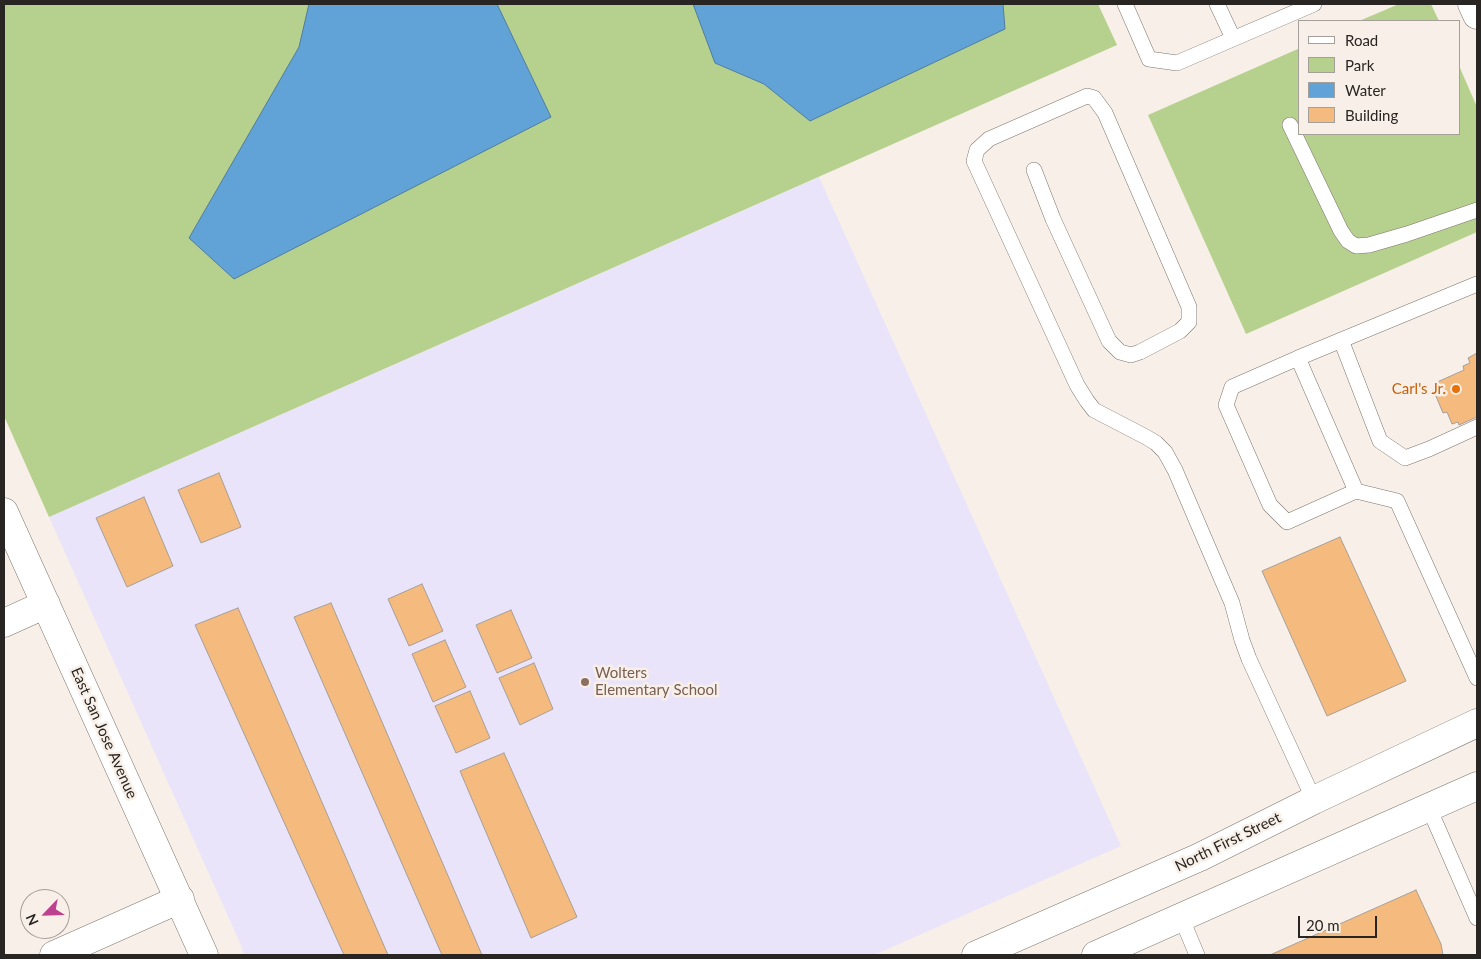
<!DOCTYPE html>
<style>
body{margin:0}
#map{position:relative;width:1481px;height:959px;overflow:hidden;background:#f8f0e8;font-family:Lato,sans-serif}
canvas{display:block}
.frame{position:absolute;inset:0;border:5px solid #282522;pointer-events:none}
.legend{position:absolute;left:1298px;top:20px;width:162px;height:115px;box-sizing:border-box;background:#f8f0e8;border:1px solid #a59f99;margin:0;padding:6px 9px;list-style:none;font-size:15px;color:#282522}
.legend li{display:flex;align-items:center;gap:10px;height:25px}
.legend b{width:25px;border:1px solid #a59f99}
.north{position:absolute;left:20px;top:889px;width:50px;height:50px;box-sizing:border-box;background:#f8f0e8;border:1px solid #a59f99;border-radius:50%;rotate:246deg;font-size:14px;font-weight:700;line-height:20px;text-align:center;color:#282522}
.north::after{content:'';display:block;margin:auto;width:18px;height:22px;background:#be4190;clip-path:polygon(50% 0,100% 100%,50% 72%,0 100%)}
.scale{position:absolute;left:1298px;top:916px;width:79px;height:22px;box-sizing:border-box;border:2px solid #282522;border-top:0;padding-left:6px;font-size:15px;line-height:18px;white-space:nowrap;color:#282522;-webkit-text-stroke:4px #f8f0e8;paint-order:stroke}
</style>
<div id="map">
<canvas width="1481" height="959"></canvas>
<div class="frame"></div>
<ul class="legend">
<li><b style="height:6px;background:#fff"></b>Road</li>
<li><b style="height:14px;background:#b6d08d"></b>Park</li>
<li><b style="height:14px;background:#61a3d7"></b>Water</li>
<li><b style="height:14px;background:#f4ba7e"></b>Building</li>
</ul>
<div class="north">N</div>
<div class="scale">20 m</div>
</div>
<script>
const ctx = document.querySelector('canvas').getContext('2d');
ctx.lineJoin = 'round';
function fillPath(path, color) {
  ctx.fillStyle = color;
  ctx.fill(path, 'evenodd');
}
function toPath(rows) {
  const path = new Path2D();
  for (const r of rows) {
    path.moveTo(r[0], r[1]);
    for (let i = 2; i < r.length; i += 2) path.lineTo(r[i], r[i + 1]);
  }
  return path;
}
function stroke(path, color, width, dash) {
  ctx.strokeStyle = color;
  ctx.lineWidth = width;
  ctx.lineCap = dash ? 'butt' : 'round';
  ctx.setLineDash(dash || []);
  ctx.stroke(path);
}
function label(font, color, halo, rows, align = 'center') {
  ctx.font = font + ' Lato,sans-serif';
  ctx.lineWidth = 5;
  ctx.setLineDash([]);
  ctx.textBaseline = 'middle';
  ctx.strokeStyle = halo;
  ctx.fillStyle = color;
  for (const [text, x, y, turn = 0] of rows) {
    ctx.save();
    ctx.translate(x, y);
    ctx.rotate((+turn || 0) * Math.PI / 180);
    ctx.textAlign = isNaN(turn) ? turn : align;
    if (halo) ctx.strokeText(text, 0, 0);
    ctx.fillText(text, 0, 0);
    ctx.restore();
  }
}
fillPath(toPath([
 [819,177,1121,846,874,955,244,955,240,943,49,517]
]), '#e9e4f9');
fillPath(toPath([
 [4,4,1098,4,1117,45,49,517,4,416],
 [1399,4,1431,4,1439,21,1359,21],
 [1300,48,1300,134,1460,134,1460,68,1477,107,1477,232,1246,334,1148,115]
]), '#b6d08d');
const water = toPath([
 [309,4,497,4,551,117,234,279,189,238,299,47,309,4],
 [693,4,1003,4,1005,29,810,121,764,84,715,63,693,4]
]);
fillPath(water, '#61a3d7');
stroke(water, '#507da1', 1);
const building = toPath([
 [1477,353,1477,417,1459,425,1458,422,1452,424,1447,412,1443,413,1433,389,1437,388,1435,383,1464,370,1463,366,1470,363,1468,358,1477,353],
 [219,473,241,527,201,543,178,490,219,473],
 [144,497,173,566,127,587,96,518,144,497],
 [1340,537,1406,681,1327,716,1262,571,1340,537],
 [422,584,443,631,409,646,388,599,422,584],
 [331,603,482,955,442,955,294,617,331,603],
 [238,608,388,955,344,955,195,625,238,608],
 [511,610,532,658,497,673,476,625,511,610],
 [445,640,466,687,433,702,412,654,445,640],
 [534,663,553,709,520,725,499,678,534,663],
 [470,691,490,738,456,753,435,706,470,691],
 [504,753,577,917,531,938,460,771,504,753],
 [1416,890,1441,944,1443,955,1270,955,1416,890]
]);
fillPath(building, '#f4ba7e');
stroke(building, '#a79f98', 1);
const service = toPath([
 [1125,4,1149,59,1177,63,1314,4],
 [1217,4,1233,38],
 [1290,125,1341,231,1348,241,1356,246,1369,245,1407,234,1477,210],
 [1034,170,1053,219,1109,341,1120,352,1131,355,1140,352,1180,331,1189,322,1189,307,1105,113,1094,98,1087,96,989,139,977,150,974,161,1077,385,1087,401,1094,410,1146,437,1156,443,1165,452,1175,470,1232,603,1242,640,1249,659,1314,800],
 [1341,340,1380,441,1405,458,1429,449,1477,427],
 [1298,358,1477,284],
 [1356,491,1298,358,1232,387,1226,405,1270,505,1287,522,1356,491,1397,501,1477,678],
 [1429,808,1477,918],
 [1181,917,1197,955]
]);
const minor = toPath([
 [4,512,204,955],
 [4,623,46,604],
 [54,955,180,899]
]);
const secondary = toPath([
 [976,955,1200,857,1314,800,1477,723],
 [1096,955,1477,786]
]);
const primary = toPath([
 [1472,4,1477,15]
]);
stroke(service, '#7d756e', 16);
stroke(minor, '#7d756e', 29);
stroke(secondary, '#7d756e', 29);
stroke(primary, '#7d756e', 29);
stroke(service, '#fff', 15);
stroke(minor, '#fff', 28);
stroke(secondary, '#fff', 28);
stroke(primary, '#fff', 28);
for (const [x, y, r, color] of [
 [1456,389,5,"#e8710a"],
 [585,682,5,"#8d6e63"]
]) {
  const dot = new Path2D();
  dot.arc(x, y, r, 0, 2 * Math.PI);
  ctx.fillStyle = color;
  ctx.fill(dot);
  stroke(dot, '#f8f0e8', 2);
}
label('15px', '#c56008', '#f8f0e8', [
 ["Carl's Jr.",1446,389]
], 'right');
label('15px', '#785e54', '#f8f0e8', [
 ["Wolters",595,673],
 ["Elementary School",595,690]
], 'left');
label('15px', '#282522', '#f8f0e8', [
 ["East San Jose Avenue",104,733,66],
 ["North First Street",1228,842,-26]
]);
</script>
